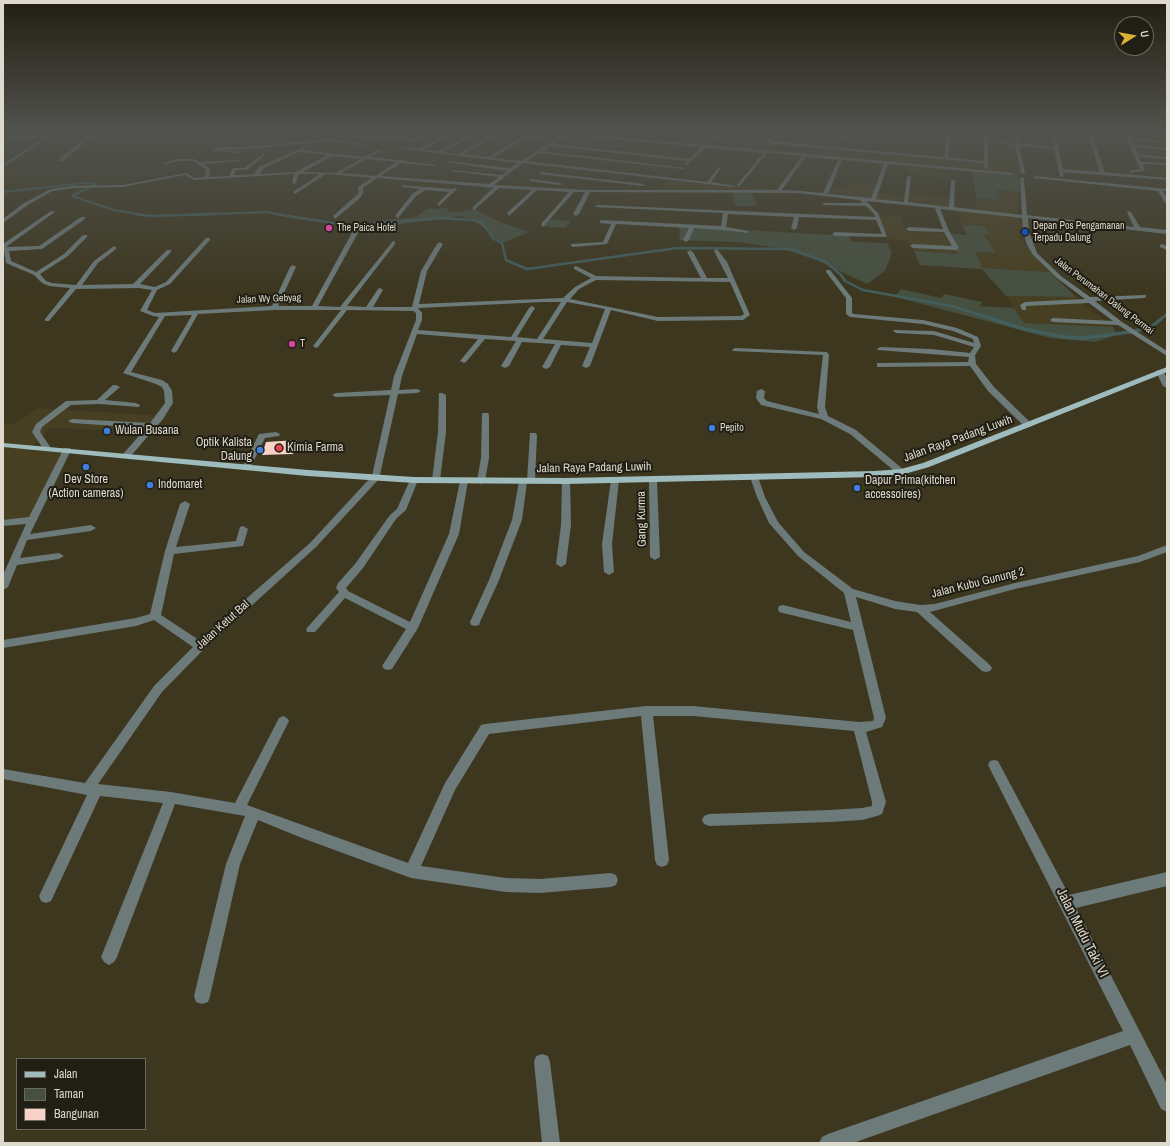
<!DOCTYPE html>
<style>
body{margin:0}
#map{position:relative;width:1170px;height:1146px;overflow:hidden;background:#3d3720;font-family:"Archivo Narrow",sans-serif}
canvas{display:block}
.frame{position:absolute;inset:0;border:4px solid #ddd9cc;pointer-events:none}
.legend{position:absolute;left:16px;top:1058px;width:130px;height:72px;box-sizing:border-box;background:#211f15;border:1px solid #6c695e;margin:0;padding:5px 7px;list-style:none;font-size:12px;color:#ddd9cc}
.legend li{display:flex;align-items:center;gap:8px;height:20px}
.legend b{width:20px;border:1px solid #6c695e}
.north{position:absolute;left:1114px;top:16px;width:40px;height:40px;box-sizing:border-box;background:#211f15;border:1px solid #6c695e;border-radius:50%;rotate:79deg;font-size:11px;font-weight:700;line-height:16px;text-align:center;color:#ddd9cc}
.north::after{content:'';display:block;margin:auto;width:14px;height:18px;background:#dbb233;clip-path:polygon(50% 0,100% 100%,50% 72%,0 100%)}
</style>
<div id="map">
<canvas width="1170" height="1146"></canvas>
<div class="frame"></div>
<ul class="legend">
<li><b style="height:5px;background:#9ebcbd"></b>Jalan</li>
<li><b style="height:11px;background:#465040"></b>Taman</li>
<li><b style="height:11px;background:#f8d2c6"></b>Bangunan</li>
</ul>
<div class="north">U</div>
</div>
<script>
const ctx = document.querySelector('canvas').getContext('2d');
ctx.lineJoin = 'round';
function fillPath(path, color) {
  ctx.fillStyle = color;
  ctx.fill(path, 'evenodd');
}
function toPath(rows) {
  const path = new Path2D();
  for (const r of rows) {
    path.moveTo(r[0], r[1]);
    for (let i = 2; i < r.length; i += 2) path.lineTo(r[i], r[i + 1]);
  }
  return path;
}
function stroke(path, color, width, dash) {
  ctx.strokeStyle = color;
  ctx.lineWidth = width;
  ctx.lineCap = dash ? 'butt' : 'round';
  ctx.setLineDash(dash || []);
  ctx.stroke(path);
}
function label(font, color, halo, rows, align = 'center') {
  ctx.font = font + ' "Archivo Narrow",sans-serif';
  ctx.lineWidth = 4;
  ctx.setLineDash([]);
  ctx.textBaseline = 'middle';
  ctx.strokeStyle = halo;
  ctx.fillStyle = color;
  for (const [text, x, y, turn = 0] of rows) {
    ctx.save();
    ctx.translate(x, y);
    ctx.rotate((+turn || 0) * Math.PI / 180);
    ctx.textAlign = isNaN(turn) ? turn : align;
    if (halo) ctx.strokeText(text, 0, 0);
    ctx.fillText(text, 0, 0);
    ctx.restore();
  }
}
fillPath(toPath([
 [90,133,124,133,114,141,79,142],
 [683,133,713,136,709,140,678,137],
 [739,133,791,133,786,145,767,143,780,153,738,149,741,143,734,143],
 [994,133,1016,133,1017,156,1020,170,1018,175,949,169,949,178,909,174,909,165,801,155,806,146,983,161,980,145,964,144,965,141,994,143],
 [671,179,822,194,825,186,847,188,849,183,878,185,877,193,905,196,906,193,949,197,949,209,822,194,659,191],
 [996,189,1020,192,1017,215,1026,236,1018,236,1034,256,1050,272,982,269,975,252,995,253,983,233,989,234,984,226,962,225,957,210,975,212,976,198,997,200],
 [876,215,900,216,907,232,945,233,958,254,914,251,908,241,887,239],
 [1006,296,1076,297,1113,327,1024,323],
 [37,408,165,416,153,432,50,428,33,446,72,449,51,476,28,522,3,525,3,422,13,425]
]), '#473f21');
fillPath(toPath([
 [972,171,1018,175,1020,192,996,189,997,200,976,198],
 [732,192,752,192,757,206,736,206],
 [449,208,448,212,460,212,475,209,495,220,529,232,502,243,473,219,458,216,373,228,373,221,416,217,427,209],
 [546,219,571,221,565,228,541,226],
 [962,225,984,226,989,234,983,234,996,253,976,252,982,268,1050,272,1076,297,1006,296,982,269,920,265,914,251,958,254,945,233,967,235],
 [679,226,849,236,852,242,887,243,892,253,885,271,867,284,817,260,784,249,739,242,680,240],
 [901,289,941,298,944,294,982,302,980,306,1014,308,1024,323,1113,327,1117,335,1095,342,1051,338,895,297]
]), '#465040');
stroke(toPath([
 [3,192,85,183,96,184,72,196,114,210,142,215],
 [187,215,266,212,283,215]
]), '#425e5d', 2);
stroke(toPath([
 [136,214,150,216,216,214],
 [276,214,351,226,441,218,473,220,482,223,494,239,502,243,506,260,527,269,677,248,790,249,826,262,841,275,845,281,863,290,952,306,995,320],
 [1160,320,1167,314]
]), '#425e5d', 2.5);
stroke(toPath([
 [992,319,1024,329,1064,337,1084,338,1130,332,1151,327,1161,319]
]), '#425e5d', 3.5);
fillPath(toPath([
 [297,440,293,454,262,455,266,442]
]), '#f8d2c6');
fillPath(toPath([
 [62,133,77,133,52,136,3,167,3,164,46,137,3,140,3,138,62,133],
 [91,133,95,133,63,161,59,161,59,159,91,133],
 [423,133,428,133,409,143,407,142,410,140,347,136,387,135,414,138,423,133],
 [449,133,454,133,422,150,438,151,472,133,477,133,443,152,458,154,495,133,500,133,463,154,488,157,529,133,534,133,531,135,544,137,543,139,527,137,493,158,521,161,565,133,704,145,716,133,720,133,716,137,735,140,733,141,714,139,708,145,1014,173,1012,175,888,164,876,199,904,202,907,177,909,176,911,177,908,202,949,207,951,181,953,180,955,181,954,207,1022,215,1020,178,1022,177,1024,178,1027,215,1134,227,1127,212,1129,211,1131,212,1140,227,1167,230,1167,234,1028,218,1029,232,1037,253,1061,276,1090,297,1146,295,1146,297,1144,298,1095,301,1122,322,1167,351,1167,356,1118,325,1053,322,1050,320,1053,318,1113,321,1089,303,1026,306,1026,310,1022,310,1020,305,1025,302,1085,299,1057,278,1033,255,1027,245,1023,232,1022,218,940,209,949,231,959,248,956,250,913,248,910,246,913,244,952,246,944,232,909,231,906,229,909,227,943,229,935,208,866,201,878,213,887,237,835,236,832,234,835,232,882,234,876,220,799,217,797,228,794,230,791,228,794,217,728,214,726,227,748,231,748,233,723,230,694,228,689,240,686,242,683,240,689,228,616,224,607,244,573,247,571,246,571,244,603,242,611,224,599,223,601,220,721,226,723,213,595,207,597,205,875,217,874,214,866,206,824,205,822,204,824,203,863,203,859,200,797,193,590,192,579,214,576,216,573,214,585,192,574,192,543,227,541,224,569,192,537,190,509,216,507,213,532,190,499,188,474,210,472,208,494,187,488,188,486,187,377,178,363,188,363,193,360,198,335,219,333,216,359,193,358,189,359,186,372,178,326,174,295,194,293,192,320,174,299,174,296,183,294,184,292,183,294,174,194,180,185,175,123,187,73,188,52,191,28,205,3,223,3,219,24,203,51,189,73,186,123,185,186,173,195,178,205,177,206,169,193,161,178,161,166,164,164,163,178,159,194,159,200,162,238,160,240,161,203,164,210,169,209,177,229,176,233,168,244,168,264,153,265,155,247,170,236,170,234,175,254,174,259,167,304,147,306,148,303,150,365,157,380,149,381,151,370,157,400,160,403,159,405,161,436,165,434,166,401,163,381,176,489,184,499,177,451,171,453,170,502,175,507,171,445,162,447,161,510,168,518,163,395,148,397,147,417,149,449,133],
 [567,135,701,147,690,159,553,144,567,135],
 [550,146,688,161,685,164,687,165,706,148,763,153,737,185,739,187,767,153,802,156,777,190,588,190,494,185,523,163,734,187,736,186,711,182,721,168,719,167,707,182,526,161,539,153,683,169,685,168,542,151,550,146],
 [299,152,327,155,296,172,259,174,263,169,299,152],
 [332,156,361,159,336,173,303,172,332,156],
 [806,157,838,160,823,193,789,190,781,191,806,157],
 [366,159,396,162,376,176,341,173,366,159],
 [842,160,884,164,871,198,828,194,842,160],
 [760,133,764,133,772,141,944,157,947,133,951,133,948,157,984,161,984,133,988,133,988,140,1015,143,1015,133,1019,133,1019,143,1054,147,1051,133,1055,133,1063,169,1100,172,1087,133,1091,133,1105,172,1167,178,1167,180,1063,172,1064,176,1060,177,1054,149,1019,146,1025,173,1023,174,1021,173,1015,145,988,142,988,167,986,168,984,167,984,163,774,144,776,146,774,147,760,133],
 [796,133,811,133,913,143,911,144,796,133],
 [1124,133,1128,133,1130,138,1167,141,1167,143,1131,140,1133,145,1167,148,1167,150,1135,147,1138,154,1167,157,1167,159,1139,157,1141,162,1166,163,1167,165,1143,164,1145,171,1129,173,1129,171,1140,169,1124,133],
 [1148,133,1167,133,1167,135,1150,134,1148,133],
 [330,139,369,145,367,146,330,141,246,149,219,150,240,151,239,153,212,151,219,147,246,147,330,139],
 [541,172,643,184,645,185,643,186,539,174,541,172],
 [1035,176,1167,189,1167,191,1163,191,1167,198,1167,204,1165,203,1158,191,1033,178,1035,176],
 [531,179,560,183,562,184,560,185,529,181,531,179],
 [401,185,452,189,455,188,457,189,439,206,437,204,449,192,426,190,416,196,398,218,395,216,412,194,420,189,403,187,401,185],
 [51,211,55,212,6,247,39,246,81,217,85,217,85,219,42,249,9,251,11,261,36,272,64,254,83,235,87,235,87,237,68,256,40,274,46,281,52,283,76,285,94,261,114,246,117,248,116,249,98,263,82,285,133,284,167,250,171,250,171,252,140,284,155,287,166,282,206,238,210,238,210,240,170,284,157,290,147,310,155,313,272,306,290,267,293,265,296,267,278,306,312,306,353,231,356,229,359,231,318,306,340,307,393,241,395,242,395,244,347,306,366,307,378,289,380,288,383,290,373,307,412,307,421,271,437,244,440,242,443,244,427,271,419,304,563,298,575,287,591,278,574,269,574,267,576,266,596,276,701,278,687,252,690,250,693,252,707,278,728,278,714,251,717,249,727,262,750,315,743,320,658,321,611,310,590,366,586,368,582,366,590,347,561,345,550,367,546,369,542,367,555,344,522,342,509,366,505,368,501,366,516,341,485,339,466,362,464,363,460,361,478,339,417,334,402,376,399,390,417,389,421,391,417,393,398,394,379,479,316,547,204,649,162,692,98,784,171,792,235,803,279,718,283,716,287,718,289,721,247,805,408,863,445,783,481,725,485,724,646,706,693,706,859,722,873,721,874,718,853,630,783,613,779,612,778,609,779,606,783,605,851,622,844,593,798,556,769,523,757,497,750,477,754,474,758,477,765,497,778,522,804,552,853,589,895,601,920,605,935,604,1015,583,1138,556,1167,545,1167,552,1140,562,1015,589,930,612,990,665,992,668,990,671,986,672,982,671,917,612,895,609,856,597,886,718,882,727,866,732,886,802,882,814,877,816,862,820,830,822,709,826,704,824,702,820,704,816,709,814,830,810,862,808,872,806,872,802,854,731,693,716,653,716,669,860,667,865,662,867,657,865,655,860,641,716,489,734,455,790,421,866,506,878,540,879,611,873,616,875,618,880,616,885,611,887,540,893,506,892,411,878,302,838,258,820,240,864,210,996,208,1002,202,1004,196,1002,194,996,226,864,245,816,175,804,117,957,114,962,109,965,104,962,101,957,163,803,100,796,51,901,46,903,41,901,39,896,87,795,3,779,3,769,85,783,154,686,193,647,154,620,136,626,3,648,3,640,136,618,150,614,165,551,180,504,185,501,190,504,176,547,236,541,240,527,243,526,248,529,243,546,174,554,161,615,199,640,310,543,372,476,390,395,336,397,332,395,336,393,391,390,394,376,416,320,416,313,413,311,347,310,318,347,316,348,313,346,341,310,274,310,198,314,177,351,174,353,171,351,192,315,165,316,131,372,162,380,168,384,172,391,173,403,163,419,129,458,123,458,123,454,146,428,72,423,68,421,72,419,150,423,165,403,164,391,162,387,156,384,123,373,159,317,153,316,140,311,152,290,139,288,76,289,49,321,45,321,45,319,70,288,49,286,42,283,34,275,6,263,3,244,51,211],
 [596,280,730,282,744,314,741,316,658,317,570,299,579,289,596,280],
 [544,302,561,302,537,339,517,337,535,308,532,306,529,308,511,337,418,330,422,320,422,313,418,308,544,302],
 [567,302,605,309,592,343,543,339,567,302],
 [1162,244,1167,246,1167,250,1160,247,1160,245,1162,244],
 [826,270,830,270,852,298,852,313,854,314,923,320,957,328,978,337,981,346,975,355,976,364,994,387,1031,423,1031,427,1025,427,988,391,970,366,877,367,877,363,880,363,968,362,969,357,878,350,877,349,880,347,931,349,970,353,974,347,934,335,896,333,893,331,894,330,934,331,974,343,973,339,953,331,923,324,850,317,846,314,846,298,826,272,826,270],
 [735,348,827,352,829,355,825,407,828,416,856,430,904,470,905,472,904,474,898,474,850,434,821,419,761,405,756,398,757,391,761,389,765,391,764,398,767,401,819,414,817,407,823,355,733,351,732,350,735,348],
 [1157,370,1164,372,1167,379,1167,388,1163,386,1156,372,1157,370],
 [113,385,116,385,120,387,105,400,136,403,140,405,139,407,99,404,71,405,42,427,40,432,51,448,50,450,44,450,32,432,36,424,66,401,97,400,113,385],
 [439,393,442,393,446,395,446,432,440,480,436,483,432,480,438,432,439,393],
 [482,413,488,413,489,415,489,458,485,481,481,484,477,481,481,458,482,413],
 [276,432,280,434,279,436,265,438,249,470,243,470,242,468,259,434,276,432],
 [530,433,536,433,537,435,535,481,531,484,527,482,522,520,499,580,480,622,479,625,475,626,471,625,470,622,489,580,512,520,519,482,523,479,527,481,530,433],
 [64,448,70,448,71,450,30,534,91,525,96,528,91,531,27,540,20,558,59,553,64,556,59,559,17,565,8,587,3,590,3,575,26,524,3,526,3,520,29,517,64,448],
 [414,477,418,480,406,510,396,519,363,568,346,588,348,591,410,622,449,534,460,481,464,478,468,481,459,534,418,628,392,669,388,670,384,669,382,666,406,629,345,598,315,632,307,632,306,629,339,592,336,588,338,583,355,564,390,515,397,509,410,480,414,477],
 [615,477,619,480,612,544,614,572,609,575,604,572,602,544,611,480,615,477],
 [653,477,657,480,660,557,655,560,650,557,649,480,653,477],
 [566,478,570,481,571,525,566,564,561,567,556,564,561,525,562,481,566,478],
 [994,760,998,761,1069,895,1167,872,1167,886,1076,908,1167,1084,1167,1112,1161,1109,1130,1045,853,1143,819,1143,822,1137,828,1134,1123,1031,988,765,990,761,994,760],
 [542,1054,548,1056,550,1062,560,1143,542,1143,534,1062,536,1056,542,1054]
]), '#6c7a7a');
fillPath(toPath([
 [1167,367,1167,372,929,467,901,475,875,477,566,484,414,483,308,476,3,447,3,443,308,470,414,477,566,478,875,471,901,469,923,463,1167,367]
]), '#9ebcbd');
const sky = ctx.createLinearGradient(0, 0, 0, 293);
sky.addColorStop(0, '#221e12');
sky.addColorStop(0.45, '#51534e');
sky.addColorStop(1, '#51534e00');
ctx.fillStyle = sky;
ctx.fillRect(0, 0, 1170, 293);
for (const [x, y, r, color] of [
 [329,228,4,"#d1479c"],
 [1025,232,4,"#1a4fb4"],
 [292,344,4,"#d1479c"],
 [712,428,4,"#3f7fe0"],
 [107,431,4,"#3f7fe0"],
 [279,448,4,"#e0444e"],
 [260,450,4,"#3f7fe0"],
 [86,467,4,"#3f7fe0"],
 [150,485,4,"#3f7fe0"],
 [857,488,4,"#3f7fe0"]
]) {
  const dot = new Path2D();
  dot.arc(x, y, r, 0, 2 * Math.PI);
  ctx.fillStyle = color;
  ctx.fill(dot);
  stroke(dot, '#211f15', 1.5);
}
label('10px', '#ddd9cc', '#211f15', [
 ["Depan Pos Pengamanan",1033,226],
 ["Terpadu Dalung",1033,238],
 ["The Paica Hotel",337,228],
 ["T",300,344],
 ["Pepito",720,428]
], 'left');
label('10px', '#ddd9cc', '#211f15', [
 ["Jalan Perumahan Dalung Permai",1104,296,37],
 ["Jalan Wy Gebyag",269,299,-2]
]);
label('12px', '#ddd9cc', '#211f15', [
 ["Wulan Busana",115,431],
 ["Optik Kalista",252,443,"right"],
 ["Dalung",252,457,"right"],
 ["Kimia Farma",287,448],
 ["Dev Store",86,480,"center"],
 ["(Action cameras)",86,494,"center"],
 ["Dapur Prima(kitchen",865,481],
 ["accessoires)",865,495],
 ["Indomaret",158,485]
], 'left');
label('12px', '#ddd9cc', '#211f15', [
 ["Jalan Raya Padang Luwih",958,439,-20],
 ["Jalan Raya Padang Luwih",594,468,-1],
 ["Gang Kurma",642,519,-91],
 ["Jalan Kubu Gunung 2",978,583,-14],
 ["Jalan Ketut Bal",223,625,-42]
]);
label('14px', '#ddd9cc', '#211f15', [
 ["Jalan Mudu Taki VI",1082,933,63]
]);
</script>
